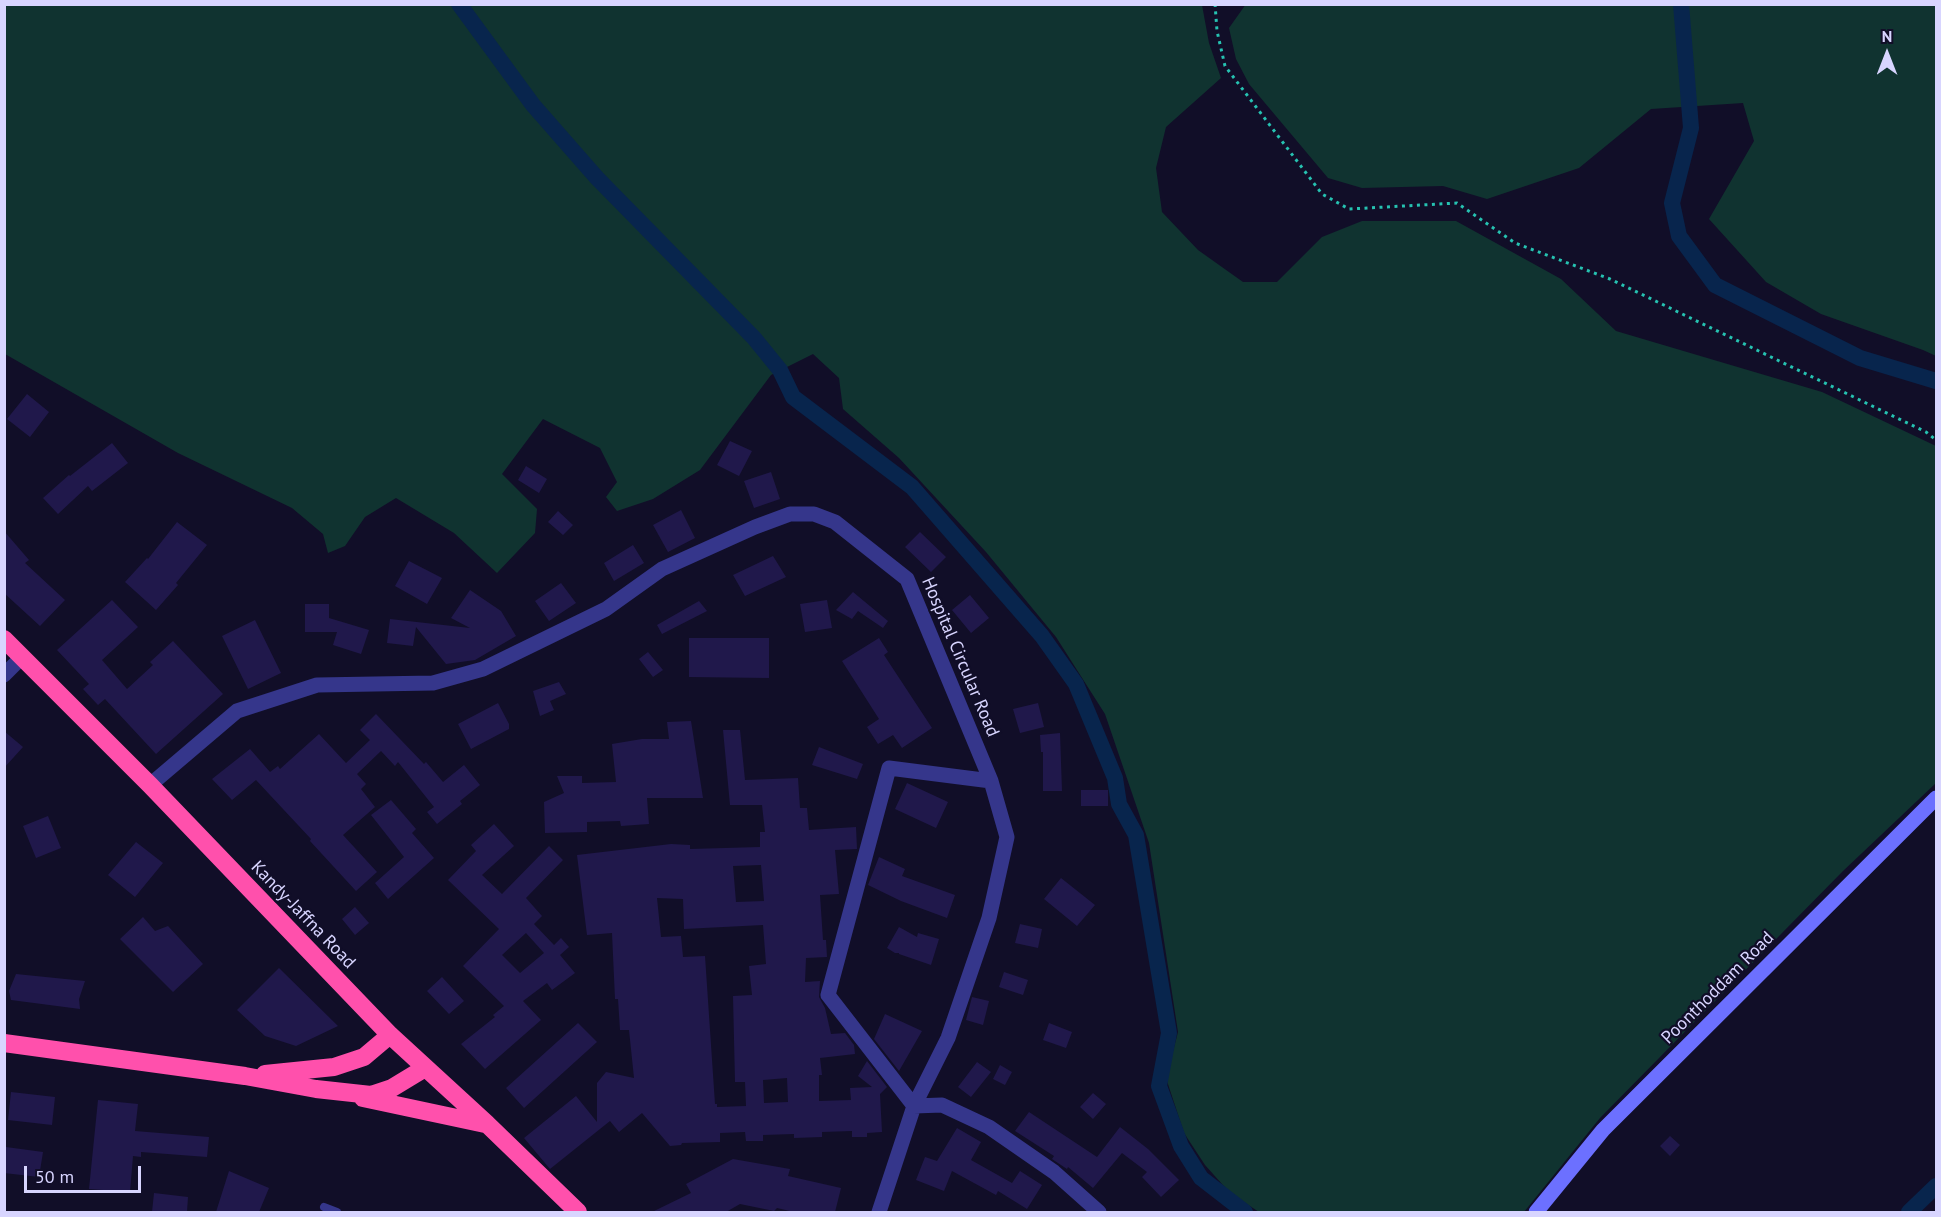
<!DOCTYPE html>
<style>
body{margin:0}
#map{position:relative;width:1941px;height:1217px;overflow:hidden;background:#110e28;font-family:"PT Sans",sans-serif}
canvas{display:block}
.frame{position:absolute;inset:0;border:6px solid #d8d5ff;pointer-events:none}
.north{position:absolute;left:1857px;top:24px;width:60px;height:60px;-webkit-text-stroke:4px #110e28;paint-order:stroke;rotate:0deg;font-size:16px;font-weight:700;line-height:24px;text-align:center;color:#d8d5ff}
.north::after{content:'';display:block;margin:auto;width:21px;height:27px;background:#d8d5ff;clip-path:polygon(50% 0,100% 100%,50% 72%,0 100%)}
.scale{position:absolute;left:24px;top:1166px;width:117px;height:27px;box-sizing:border-box;border:3px solid #d8d5ff;border-top:0;padding-left:8px;font-size:18px;line-height:21px;white-space:nowrap;color:#d8d5ff;-webkit-text-stroke:4px #110e28;paint-order:stroke}
</style>
<div id="map">
<canvas width="1941" height="1217"></canvas>
<div class="frame"></div>
<div class="north">N</div>
<div class="scale">50 m</div>
</div>
<script>
const ctx = document.querySelector('canvas').getContext('2d');
ctx.lineJoin = 'round';
function fillPath(path, color) {
  ctx.fillStyle = color;
  ctx.fill(path, 'evenodd');
}
function toPath(rows) {
  const path = new Path2D();
  for (const r of rows) {
    path.moveTo(r[0], r[1]);
    for (let i = 2; i < r.length; i += 2) path.lineTo(r[i], r[i + 1]);
  }
  return path;
}
function stroke(path, color, width, dash) {
  ctx.strokeStyle = color;
  ctx.lineWidth = width;
  ctx.lineCap = dash ? 'butt' : 'round';
  ctx.setLineDash(dash || []);
  ctx.stroke(path);
}
function label(font, color, halo, rows, align = 'center') {
  ctx.font = font + ' "PT Sans",sans-serif';
  ctx.lineWidth = 4.5;
  ctx.setLineDash([]);
  ctx.textBaseline = 'middle';
  ctx.strokeStyle = halo;
  ctx.fillStyle = color;
  for (const [text, x, y, turn = 0] of rows) {
    ctx.save();
    ctx.translate(x, y);
    ctx.rotate((+turn || 0) * Math.PI / 180);
    ctx.textAlign = isNaN(turn) ? turn : align;
    if (halo) ctx.strokeText(text, 0, 0);
    ctx.fillText(text, 0, 0);
    ctx.restore();
  }
}
fillPath(toPath([
 [5,4,1202,5,1209,43,1221,78,1166,127,1156,168,1162,212,1198,250,1243,282,1277,282,1322,237,1362,221,1456,221,1561,279,1616,331,1822,392,1936,446,1936,783,1843,871,1600,1118,1524,1212,1259,1212,1230,1193,1205,1165,1184,1133,1166,1078,1178,1032,1149,843,1105,714,1056,637,986,552,899,458,843,409,839,378,813,354,771,375,700,470,653,499,617,511,606,497,617,482,600,448,543,419,502,474,537,509,535,533,497,573,454,533,396,498,365,517,345,546,328,553,323,534,292,508,178,453,5,354],
 [1246,4,1936,5,1936,356,1923,350,1821,314,1766,282,1709,219,1754,141,1743,103,1651,109,1579,168,1487,199,1443,186,1362,188,1328,178,1249,84,1236,59,1229,28]
]), '#103330');
stroke(toPath([
 [459,4,533,105,597,178,754,338,780,370,793,397,912,487,1042,636,1076,684,1115,778,1119,804,1136,835,1169,1033,1159,1086,1181,1146,1201,1178,1245,1212],
 [1681,4,1691,128,1672,203,1679,236,1715,285,1860,358,1936,381],
 [1909,1212,1936,1186]
]), '#08254d', 16);
fillPath(toPath([
 [27,394,49,412,30,437,7,419],
 [730,441,752,451,739,476,717,465],
 [112,443,128,463,92,491,88,486,58,514,43,498,69,475,70,476],
 [526,466,547,479,539,493,518,480],
 [771,472,780,499,754,508,744,481],
 [681,510,695,538,668,552,653,525],
 [558,511,573,525,563,535,548,522],
 [177,522,207,545,176,583,178,585,156,610,125,582,147,558,148,559],
 [4,531,29,560,25,563,65,600,40,626,4,593],
 [920,532,946,557,931,572,905,547],
 [633,545,644,563,614,581,604,563],
 [773,556,786,577,745,596,733,575],
 [409,561,442,578,427,604,395,586],
 [561,583,576,603,549,621,535,601],
 [470,590,501,611,516,636,475,660,446,664,416,627,413,646,387,643,390,619,470,628,451,618],
 [853,592,888,621,883,628,858,611,852,619,836,610],
 [970,595,989,618,971,633,952,610],
 [112,600,138,627,102,660,127,689,153,665,150,662,173,641,223,694,156,754,105,699,98,705,83,689,89,684,57,650],
 [827,600,832,628,805,632,800,604],
 [699,601,707,611,662,634,657,625],
 [305,604,329,604,329,618,369,630,361,654,333,645,337,632,305,632],
 [255,620,281,673,248,689,222,636],
 [689,638,769,638,769,678,689,677],
 [879,638,888,652,884,655,932,728,902,748,893,735,878,744,867,727,879,719,842,661],
 [648,652,663,670,653,677,639,659],
 [559,682,566,694,550,701,554,710,540,716,533,691],
 [498,703,509,724,509,729,471,749,458,724],
 [1038,703,1044,727,1020,733,1013,709],
 [376,714,424,764,426,762,443,782,464,765,480,785,460,801,462,804,437,824,427,812,434,807,398,762,395,766,381,751,357,774,366,784,361,789,375,807,343,835,377,872,356,891,310,841,311,839,256,780,232,800,212,779,250,749,270,772,278,766,280,769,319,734,346,763,370,740,360,730],
 [691,721,703,798,647,798,649,824,621,826,620,821,587,822,587,832,545,833,544,802,564,793,557,776,582,776,582,783,616,782,612,744,642,739,669,739,667,722],
 [723,730,740,730,745,780,798,778,800,808,807,808,809,830,856,827,857,849,835,850,839,894,820,895,823,940,826,940,827,957,806,958,805,982,820,981,819,997,825,1008,831,1034,845,1033,854,1045,855,1054,820,1058,822,1075,819,1075,819,1101,851,1100,850,1088,872,1087,858,1076,867,1061,887,1087,880,1094,882,1132,867,1133,867,1137,852,1137,852,1131,822,1132,822,1137,794,1138,794,1134,763,1135,763,1141,746,1141,745,1132,720,1133,720,1142,682,1143,681,1145,670,1146,642,1113,619,1132,610,1121,550,1169,524,1138,576,1096,597,1122,597,1083,606,1072,634,1078,629,1030,620,1030,618,999,615,999,612,933,587,935,577,855,671,844,690,845,690,849,760,847,760,832,765,832,762,805,730,805],
 [761,865,764,901,736,902,733,866],
 [657,898,683,899,684,929,763,925,766,964,749,966,752,995,733,996,735,1082,745,1082,746,1106,717,1107,717,1104,715,1104,705,956,683,957,681,936,661,937],
 [787,1078,788,1102,764,1103,763,1080],
 [4,731,23,747,4,768],
 [1060,733,1062,791,1043,791,1043,752,1041,752,1040,735],
 [819,747,863,764,857,779,812,765],
 [907,783,948,802,936,828,895,809],
 [1081,790,1108,790,1108,806,1081,806],
 [391,800,416,829,412,833,434,858,388,899,375,883,404,857,371,815],
 [48,816,61,848,36,858,23,826],
 [494,824,514,846,482,875,502,894,549,846,563,860,526,898,542,916,534,924,554,945,561,938,569,947,560,955,575,973,552,990,547,983,523,1001,541,1020,485,1069,461,1044,495,1017,493,1015,504,1006,463,966,499,929,448,880,476,851,471,845],
 [526,933,544,953,520,973,502,955],
 [136,842,163,863,135,897,108,875],
 [879,857,905,869,902,876,955,895,947,918,901,901,868,885],
 [1061,878,1095,905,1077,926,1044,899],
 [355,907,369,923,355,935,342,919],
 [143,917,155,931,168,926,203,964,173,992,120,939],
 [1020,924,1042,929,1038,948,1015,943],
 [899,927,917,937,918,933,939,939,931,965,899,954,899,953,895,953,887,948],
 [279,968,338,1026,296,1046,265,1036,237,1010],
 [1004,972,1028,980,1023,995,999,987],
 [16,974,85,981,79,999,80,1009,11,1000,9,991],
 [442,977,464,1001,449,1014,427,991],
 [972,997,989,1001,983,1025,966,1020],
 [885,1014,922,1031,899,1071,874,1039],
 [578,1023,597,1042,524,1108,506,1088],
 [1049,1023,1072,1032,1066,1048,1043,1040],
 [977,1062,991,1072,971,1097,958,1087],
 [1000,1065,1012,1072,1005,1085,993,1079],
 [11,1092,55,1097,52,1125,8,1120],
 [1093,1093,1106,1104,1093,1119,1080,1107],
 [98,1100,138,1104,135,1131,209,1137,207,1157,141,1152,141,1157,133,1156,130,1192,89,1189],
 [1029,1112,1097,1157,1120,1127,1148,1149,1179,1180,1161,1197,1142,1177,1147,1172,1122,1153,1093,1188,1068,1167,1067,1169,1052,1159,1054,1156,1015,1131],
 [957,1128,981,1142,971,1160,1012,1183,1020,1171,1042,1185,1027,1209,998,1191,996,1195,952,1171,944,1191,916,1180,925,1157,937,1161],
 [1670,1136,1680,1145,1670,1156,1660,1146],
 [6,1147,43,1152,39,1177,4,1173],
 [733,1159,790,1169,788,1176,841,1188,835,1212,794,1212,777,1208,774,1211,740,1204,726,1212,652,1212,691,1193,686,1184],
 [229,1171,269,1188,259,1212,216,1212],
 [154,1193,188,1197,187,1212,152,1212]
]), '#20184b');
stroke(toPath([
 [1215,4,1217,31,1225,66,1322,194,1349,209,1457,203,1515,243,1610,279,1926,432,1936,440]
]), '#26c2b1', 3, [3, 4.5]);
stroke(toPath([
 [324,1207,337,1212]
]), '#35368b', 8);
stroke(toPath([
 [4,675,22,657],
 [991,781,889,768,828,995,914,1106,942,1105,989,1127,1054,1172,1099,1212],
 [150,785,237,711,317,685,433,683,483,669,606,609,662,569,755,527,790,514,814,514,835,522,907,579,991,781,1007,837,989,918,948,1038,914,1106,879,1212]
]), '#35368b', 15);
stroke(toPath([
 [1536,1212,1603,1130,1936,798]
]), '#6c70ff', 15);
stroke(toPath([
 [4,639,150,785,390,1035,487,1124,578,1212],
 [4,1043,245,1076,316,1089,371,1095,392,1088,425,1068],
 [265,1074,334,1067,364,1057,390,1035],
 [363,1098,485,1124]
]), '#ff50ac', 18);
label('18px', '#d8d5ff', '#110e28', [
 ["Hospital Circular Road",960,657,67],
 ["Kandy-Jaffna Road",303,915,46],
 ["Poonthoddam Road",1718,988,-45]
]);
</script>
